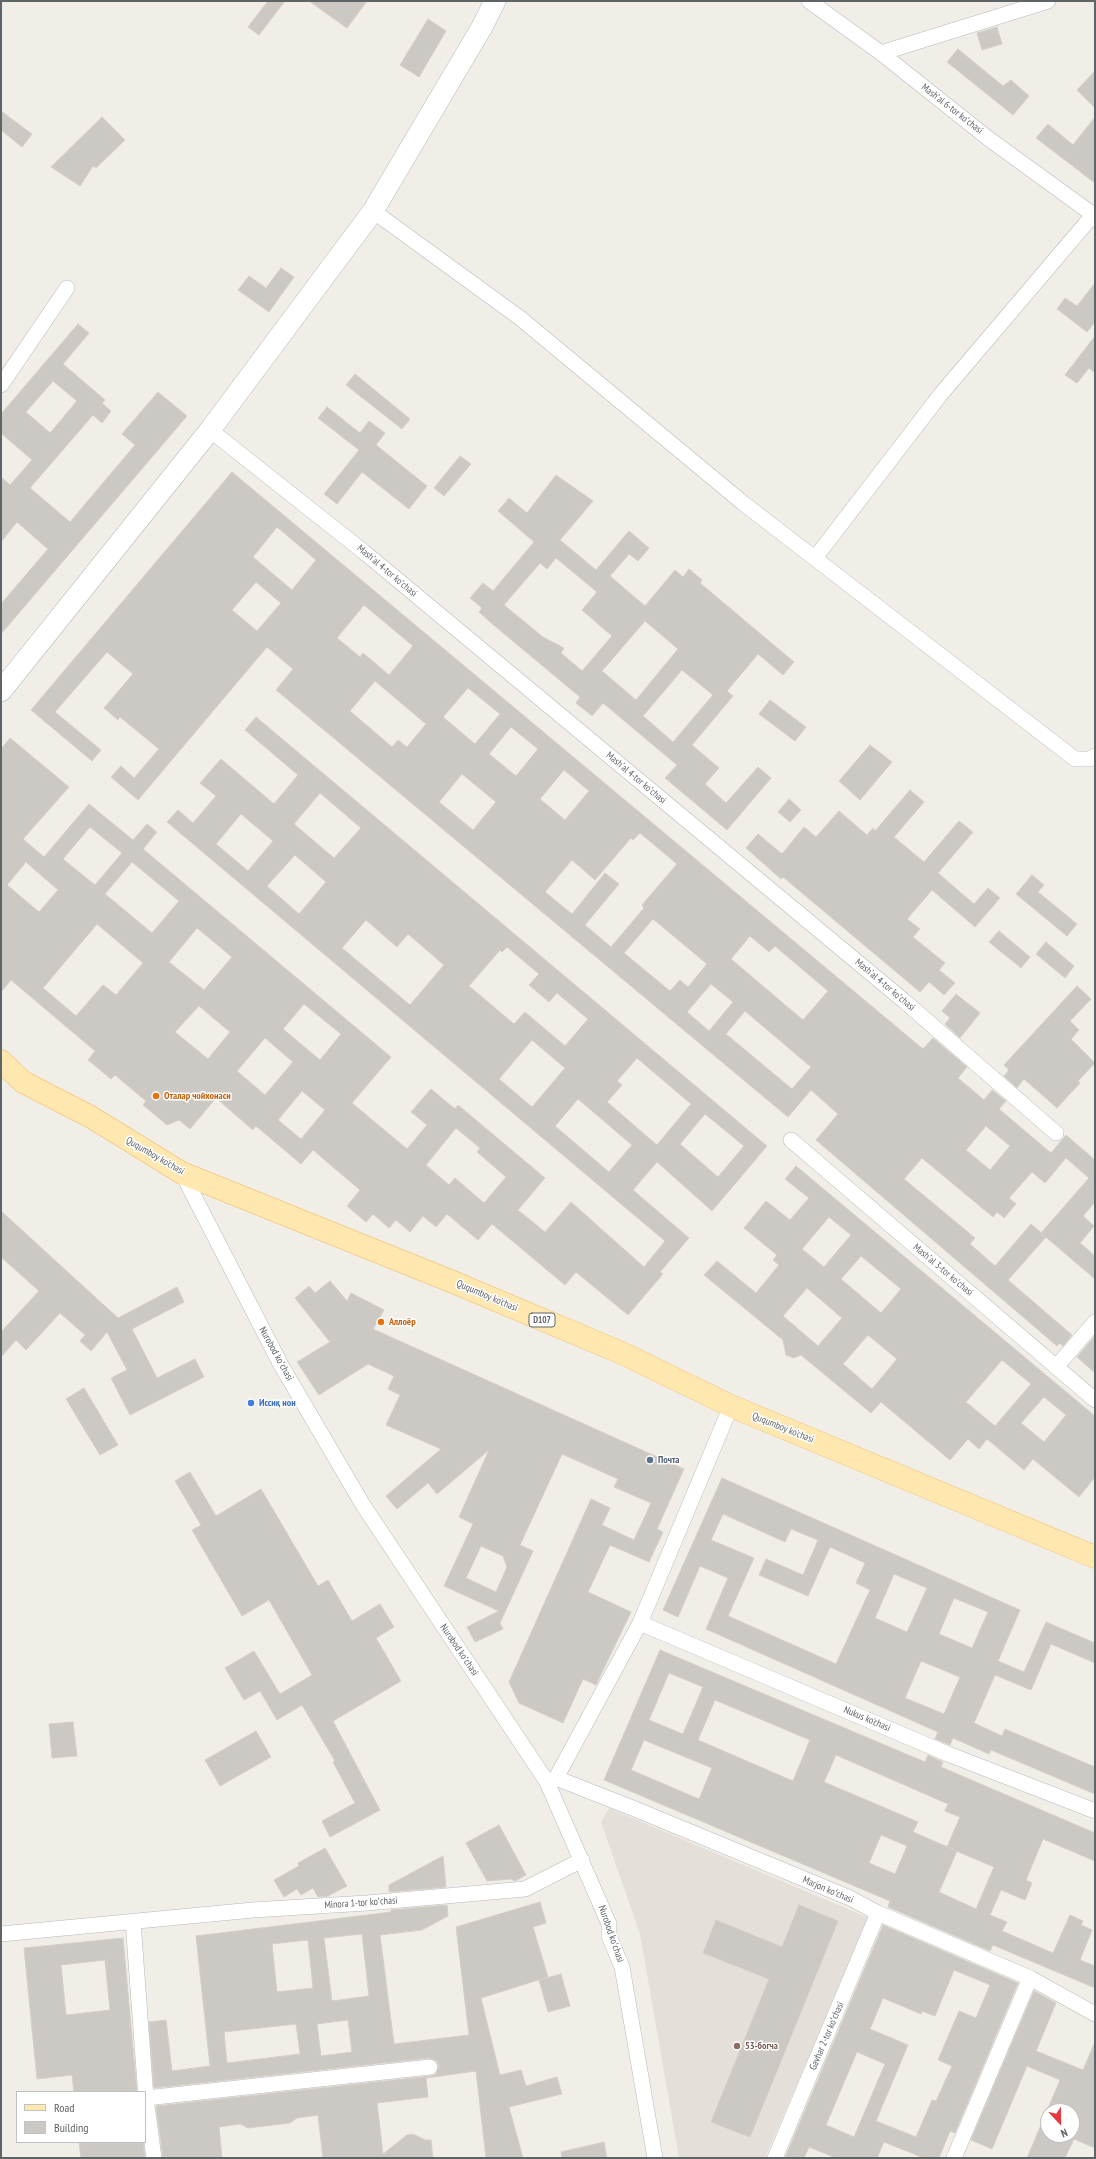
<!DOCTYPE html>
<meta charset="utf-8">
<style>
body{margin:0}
#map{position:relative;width:1096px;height:2159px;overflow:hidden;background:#f1eee8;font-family:"PT Sans Narrow",sans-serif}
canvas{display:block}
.frame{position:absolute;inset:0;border:2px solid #5f6467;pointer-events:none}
.legend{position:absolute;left:16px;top:2091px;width:130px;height:52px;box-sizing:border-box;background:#fff;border:1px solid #bfc1c2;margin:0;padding:5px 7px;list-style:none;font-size:12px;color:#5f6467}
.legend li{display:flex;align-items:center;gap:8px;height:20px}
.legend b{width:20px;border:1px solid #bfc1c2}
.north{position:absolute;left:1040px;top:2103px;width:40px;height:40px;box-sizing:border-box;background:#fff;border:1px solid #bfc1c2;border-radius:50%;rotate:158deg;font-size:11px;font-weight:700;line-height:16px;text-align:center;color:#5f6467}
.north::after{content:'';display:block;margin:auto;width:14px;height:18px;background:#e8363d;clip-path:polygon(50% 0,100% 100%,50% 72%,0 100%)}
</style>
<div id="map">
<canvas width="1096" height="2159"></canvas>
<div class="frame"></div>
<ul class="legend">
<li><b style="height:5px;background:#fee8af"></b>Road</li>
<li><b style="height:11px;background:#ccc9c4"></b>Building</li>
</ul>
<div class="north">N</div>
</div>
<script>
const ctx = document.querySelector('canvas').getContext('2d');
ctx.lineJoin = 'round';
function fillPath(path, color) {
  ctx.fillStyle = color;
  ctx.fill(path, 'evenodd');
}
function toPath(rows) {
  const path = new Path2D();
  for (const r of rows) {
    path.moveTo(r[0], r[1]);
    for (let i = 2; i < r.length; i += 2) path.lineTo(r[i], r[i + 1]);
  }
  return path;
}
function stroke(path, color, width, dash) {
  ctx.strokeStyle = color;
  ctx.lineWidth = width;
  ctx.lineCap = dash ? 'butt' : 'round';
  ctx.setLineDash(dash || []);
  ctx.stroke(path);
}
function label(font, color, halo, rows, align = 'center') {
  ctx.font = font + ' "PT Sans Narrow",sans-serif';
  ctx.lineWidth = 3;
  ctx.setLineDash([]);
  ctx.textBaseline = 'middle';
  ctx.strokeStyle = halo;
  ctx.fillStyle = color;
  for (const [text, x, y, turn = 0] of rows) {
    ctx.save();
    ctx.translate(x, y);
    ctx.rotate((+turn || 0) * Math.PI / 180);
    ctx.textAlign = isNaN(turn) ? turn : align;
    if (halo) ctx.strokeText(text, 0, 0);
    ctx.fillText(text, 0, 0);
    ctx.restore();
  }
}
fillPath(toPath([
 [609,1808,869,1918,765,2158,679,2158,640,1934,601,1822]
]), '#e4dfd9');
const building = toPath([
 [268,1,285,1,259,35,248,27,268,1],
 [309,1,367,1,347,28,309,1],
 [428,19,446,31,419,77,400,65,428,19],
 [997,27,1002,44,982,50,977,33,997,27],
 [958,49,1003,86,1011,80,1029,96,1013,115,947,62,958,49],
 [1095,71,1095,108,1077,90,1095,71],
 [1,111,32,134,22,147,1,130,1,111],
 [102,117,125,140,96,168,93,166,80,186,51,167,102,117],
 [1095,117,1095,183,1036,138,1048,124,1073,145,1095,117],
 [281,268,294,277,269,312,238,290,249,276,266,288,281,268],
 [1095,283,1095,322,1087,332,1057,309,1065,298,1077,306,1095,283],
 [78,324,89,333,63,364,105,400,102,403,111,411,102,423,93,415,30,488,70,522,135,445,122,434,158,392,187,416,1,634,1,604,48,549,17,522,1,542,1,477,10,485,32,460,1,433,1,414,78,324],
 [53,381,77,401,50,433,26,412,53,381],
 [1095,336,1095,373,1089,368,1077,383,1065,375,1095,336],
 [355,374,410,419,402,429,346,385,355,374],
 [327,407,360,433,369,421,385,433,376,445,427,486,409,509,362,472,337,504,324,494,359,450,318,418,327,407],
 [460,456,471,464,444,496,434,488,460,456],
 [232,472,923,1049,933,1038,967,1067,958,1078,984,1100,992,1090,1006,1101,999,1109,1051,1153,1066,1135,1095,1160,1095,1202,1083,1216,1094,1226,1080,1243,1095,1256,1095,1279,1041,1233,1089,1178,1066,1158,1045,1183,1032,1172,1009,1198,1016,1204,1004,1218,997,1212,993,1217,922,1158,904,1179,975,1238,970,1244,995,1266,1031,1224,1046,1237,1008,1280,1072,1335,1063,1346,1059,1343,1057,1346,816,1140,838,1114,811,1090,788,1117,276,690,293,669,267,647,138,800,111,777,121,766,134,778,159,749,120,717,118,720,104,708,133,674,107,652,55,712,101,750,92,761,31,710,232,472],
 [277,527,316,560,292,590,253,557,277,527],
 [256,582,281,603,257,631,232,610,256,582],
 [364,605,413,646,389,675,363,653,360,657,337,638,364,605],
 [375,681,426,724,407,747,398,740,392,747,350,711,375,681],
 [468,688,500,714,475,744,443,717,468,688],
 [511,727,538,749,516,776,489,754,511,727],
 [564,770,589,791,565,820,540,799,564,770],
 [462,774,496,802,473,830,439,802,462,774],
 [640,833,677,864,642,905,644,908,611,947,585,925,619,884,605,873,572,914,545,892,572,860,595,880,631,838,633,840,640,833],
 [653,919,707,964,688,987,680,980,670,991,624,953,653,919],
 [750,936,769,952,775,946,828,991,803,1020,731,959,750,936],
 [711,984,733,1002,709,1031,687,1012,711,984],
 [745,1011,811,1067,792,1089,726,1034,745,1011],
 [986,1126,1010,1146,990,1170,966,1150,986,1126],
 [556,475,593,501,560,540,596,570,629,531,649,548,638,561,629,554,610,576,645,606,675,570,683,577,689,569,702,580,700,583,794,662,783,675,758,654,727,691,733,696,692,745,719,768,705,784,726,803,758,767,771,778,727,830,665,778,677,765,603,703,592,716,576,703,580,697,490,622,479,612,482,608,470,598,483,583,493,591,534,542,498,511,509,498,527,513,556,475],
 [556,558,597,592,582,610,612,636,582,671,561,653,564,648,543,637,504,605,540,563,547,569,556,558],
 [645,621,678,649,636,700,602,671,645,621],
 [682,670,713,695,673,742,643,716,682,670],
 [770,700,806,727,795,741,759,714,770,700],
 [256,717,767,1146,712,1211,657,1162,633,1190,689,1238,660,1272,663,1274,628,1315,576,1272,565,1285,492,1224,478,1240,447,1214,436,1227,423,1216,410,1232,396,1220,389,1228,373,1214,366,1222,347,1206,360,1190,313,1150,301,1164,256,1126,253,1130,216,1098,190,1129,179,1120,167,1125,143,1105,146,1101,115,1075,111,1079,88,1060,95,1051,11,980,1,992,1,749,10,738,69,787,23,839,44,857,89,804,133,840,147,824,157,832,143,849,391,1057,352,1103,407,1149,427,1125,411,1112,431,1089,455,1109,458,1105,545,1178,518,1210,545,1232,571,1202,644,1267,665,1241,167,822,178,810,193,823,216,796,200,783,221,759,274,804,298,775,245,730,256,717],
 [320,793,361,828,334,858,294,824,320,793],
 [241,814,273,841,248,871,216,844,241,814],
 [90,827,122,853,95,885,63,859,90,827],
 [295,855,326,882,299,914,267,886,295,855],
 [26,862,58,890,39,912,7,885,26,862],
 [132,862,179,901,152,933,105,894,132,862],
 [366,920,397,947,408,934,444,965,410,1005,342,948,366,920],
 [97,924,143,963,116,995,103,985,76,1016,43,988,97,924],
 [197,928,232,957,204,990,169,962,197,928],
 [507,947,539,974,529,985,549,1002,557,993,588,1019,565,1046,525,1012,514,1024,469,986,500,950,502,952,507,947],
 [304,1004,341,1034,320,1060,283,1029,304,1004],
 [199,1006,230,1032,208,1059,175,1032,199,1006],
 [265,1038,293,1062,265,1095,237,1071,265,1038],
 [532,1040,565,1068,532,1107,499,1079,532,1040],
 [637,1058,691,1104,657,1145,607,1102,622,1085,617,1081,637,1058],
 [302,1091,325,1110,301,1139,278,1120,302,1091],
 [578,1099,632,1145,609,1172,555,1126,578,1099],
 [705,1114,744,1146,718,1177,680,1144,705,1114],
 [456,1128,480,1148,477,1152,506,1177,484,1203,455,1178,449,1185,426,1165,456,1128],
 [870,745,892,762,860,800,839,781,870,745],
 [910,790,924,802,894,837,924,862,959,821,973,832,938,873,974,904,988,888,1000,898,975,927,932,890,907,919,920,929,913,937,945,963,939,970,955,983,944,995,929,982,920,992,783,877,781,879,746,848,758,834,782,854,804,827,816,837,839,811,867,835,873,828,875,831,910,790],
 [789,799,801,810,790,822,778,812,789,799],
 [1032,875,1044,885,1038,892,1077,924,1067,936,1016,894,1032,875],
 [999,931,1030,957,1021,968,989,942,999,931],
 [1046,942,1074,966,1065,978,1036,954,1046,942],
 [1077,986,1091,999,1070,1021,1079,1030,1071,1039,1095,1063,1078,1081,1080,1083,1057,1108,1024,1079,1017,1088,1004,1076,1009,1070,1004,1065,1077,986],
 [956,994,980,1013,960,1038,945,1024,950,1018,942,1011,956,994],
 [796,1166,1095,1416,1095,1477,1079,1497,1033,1459,1024,1470,987,1439,979,1449,968,1439,950,1460,881,1402,871,1413,801,1355,794,1358,786,1355,783,1340,704,1275,717,1261,756,1293,779,1265,773,1260,777,1255,744,1228,766,1201,790,1220,809,1198,785,1179,796,1166],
 [829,1217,851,1235,824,1267,802,1249,829,1217],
 [861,1256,901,1289,881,1313,841,1279,861,1256],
 [807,1288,842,1318,818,1346,783,1316,807,1288],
 [868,1335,897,1359,872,1389,843,1364,868,1335],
 [1002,1360,1031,1384,995,1426,966,1402,1002,1360],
 [1044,1397,1066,1415,1044,1442,1021,1423,1044,1397],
 [1,1211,118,1318,177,1287,184,1302,132,1329,157,1378,195,1359,204,1377,130,1415,111,1378,127,1370,107,1332,91,1351,80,1341,85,1335,60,1313,26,1350,16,1340,1,1357,1,1332,39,1291,1,1257,1,1211],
 [330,1281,347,1301,351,1293,384,1310,373,1329,684,1469,657,1529,663,1532,649,1562,610,1545,588,1592,631,1612,596,1685,583,1679,563,1723,519,1703,509,1682,591,1499,610,1508,602,1525,634,1540,651,1503,614,1487,618,1479,562,1454,520,1545,533,1551,500,1623,503,1629,475,1642,467,1627,499,1611,444,1586,473,1524,459,1517,489,1450,437,1494,428,1483,397,1509,386,1496,441,1449,386,1425,400,1395,388,1389,394,1376,368,1364,319,1395,297,1362,330,1342,295,1298,309,1286,315,1293,330,1281],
 [481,1546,503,1556,507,1567,496,1592,466,1578,481,1546],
 [1095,1336,1095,1373,1077,1357,1095,1336],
 [84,1388,118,1445,100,1455,66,1399,84,1388],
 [190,1472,216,1516,261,1489,318,1586,328,1580,352,1621,380,1604,394,1627,376,1638,401,1681,333,1721,380,1810,330,1837,322,1821,355,1803,333,1762,335,1761,302,1705,277,1720,260,1691,244,1700,225,1668,254,1651,280,1694,312,1675,269,1600,242,1616,192,1530,201,1525,175,1481,190,1472],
 [722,1478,1020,1610,998,1661,1024,1672,1046,1622,1095,1643,1095,1663,1051,1644,1031,1690,995,1675,974,1723,1002,1736,1005,1729,1095,1767,1095,1794,991,1750,989,1754,953,1738,950,1745,935,1739,938,1732,706,1629,728,1578,700,1566,678,1617,663,1610,722,1478],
 [723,1514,785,1542,791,1529,818,1540,803,1575,766,1559,759,1575,808,1596,830,1547,865,1563,856,1583,870,1590,836,1664,728,1616,754,1558,711,1540,723,1514],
 [894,1574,927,1588,907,1632,875,1618,894,1574],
 [954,1598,988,1612,972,1648,939,1634,954,1598],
 [921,1661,960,1677,944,1714,905,1698,921,1661],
 [660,1650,925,1762,928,1755,943,1762,941,1767,1095,1833,1095,1861,1043,1839,1026,1880,1032,1883,1025,1900,1001,1890,990,1915,1007,1922,1002,1931,1053,1953,1070,1915,1083,1921,1081,1925,1092,1930,1080,1960,1095,1966,1095,1988,993,1945,990,1951,888,1907,890,1901,604,1780,660,1650],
 [669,1673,703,1687,683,1734,649,1720,669,1673],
 [715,1700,810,1740,793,1781,698,1740,715,1700],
 [644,1740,712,1768,699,1799,631,1770,644,1740],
 [836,1755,948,1804,945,1811,960,1817,947,1847,994,1867,976,1909,939,1892,957,1851,913,1832,918,1822,824,1782,836,1755],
 [881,1835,907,1846,895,1874,869,1863,881,1835],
 [73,1722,77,1756,52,1758,49,1724,73,1722],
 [256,1731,271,1757,220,1786,205,1760,256,1731],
 [499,1825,526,1875,515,1881,511,1879,487,1881,466,1843,499,1825],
 [325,1848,347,1886,328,1896,318,1897,313,1888,301,1895,297,1889,284,1897,274,1880,299,1866,298,1863,325,1848],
 [443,1856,446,1887,389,1892,389,1885,443,1856],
 [540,1902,546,1923,533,1927,548,1977,481,1998,500,2075,521,2070,526,2086,557,2077,562,2094,509,2107,523,2158,486,2158,476,2071,426,2078,428,2097,377,2103,383,2154,407,2135,413,2134,425,2140,431,2140,433,2158,323,2158,318,2115,297,2118,290,2123,248,2128,240,2124,219,2127,222,2158,163,2158,156,2106,431,2076,436,2074,439,2066,437,2061,429,2058,154,2088,149,2022,166,2020,172,2071,210,2066,196,1936,391,1912,391,1910,447,1905,448,1916,422,1930,380,1935,394,2044,469,2035,456,1927,540,1902],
 [362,1934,369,1996,332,2001,324,1938,362,1934],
 [308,1940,313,1988,277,1992,272,1944,308,1940],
 [348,2020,352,2052,321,2056,317,2024,348,2020],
 [296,2024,300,2054,227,2063,224,2032,296,2024],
 [799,1905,838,1921,750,2137,711,2122,769,1979,703,1953,716,1920,782,1947,799,1905],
 [883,1925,1018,1983,955,2133,950,2131,939,2158,924,2158,884,2142,877,2158,836,2158,809,2147,804,2158,785,2158,883,1925],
 [954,1970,990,1985,976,2018,959,2011,938,2060,952,2066,936,2101,932,2100,916,2137,876,2121,908,2045,870,2029,883,1998,921,2014,922,2011,935,2016,954,1970],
 [857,2052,885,2064,854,2137,826,2125,857,2052],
 [123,1938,137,2092,74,2092,72,2075,37,2079,24,1948,123,1938],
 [105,1960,110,2010,66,2015,61,1965,105,1960],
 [561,1974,570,2006,548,2012,539,1980,561,1974],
 [1034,1991,1056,2003,1036,2051,1083,2070,1095,2042,1095,2148,1074,2139,1065,2158,1027,2158,1060,2080,1027,2066,992,2149,971,2140,1034,1991],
 [1048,2111,1072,2111,1072,2135,1048,2135,1048,2111],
 [79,2142,143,2142,145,2158,81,2158,79,2142],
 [604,2142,607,2158,562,2158,561,2152,604,2142]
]);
fillPath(building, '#ccc9c4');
stroke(building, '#d5cfc6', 1);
const street = toPath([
 [809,1,881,53,989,139,1095,216],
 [881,53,1048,1],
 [373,211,520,318,743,503,1075,759,1090,759,1095,756],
 [1,385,67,288],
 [210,430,364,552,903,1000,1056,1133],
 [815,558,941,394,1093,215],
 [791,1140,1095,1400],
 [182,1173,281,1365,363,1505,547,1782,609,1924,609,1936,622,1967,655,2158],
 [1057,1366,1095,1322],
 [640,1623,948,1754,1095,1811],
 [556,1778,635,1809,850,1898,878,1913,1030,1978,1095,2014],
 [547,1782,556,1778,640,1623,731,1406],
 [133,1921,146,2098,154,2158],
 [1,1934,253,1910,367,1903,525,1889,582,1860],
 [146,2098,430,2067],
 [775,2158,878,1913],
 [954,2158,1030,1978]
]);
const secondary = toPath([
 [1,691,210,430,373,211,482,27,495,1]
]);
const primary = toPath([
 [1,1061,23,1082,91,1117,182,1173,453,1282,624,1354,731,1406,1095,1557]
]);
stroke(street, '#b5b8bc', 16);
stroke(secondary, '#b4b8bc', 22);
stroke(primary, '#f0b861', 23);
stroke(street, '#fff', 15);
stroke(secondary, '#fff', 21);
stroke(primary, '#fee8af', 22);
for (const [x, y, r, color] of [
 [156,1096,4,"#e8710a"],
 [381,1322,4,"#e8710a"],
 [251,1403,4,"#3f7fe0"],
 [650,1460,4,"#5c6f8a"],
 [737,2046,4,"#8d6e63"]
]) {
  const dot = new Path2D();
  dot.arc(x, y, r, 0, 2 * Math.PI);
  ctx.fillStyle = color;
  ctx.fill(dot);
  stroke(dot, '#fff', 1.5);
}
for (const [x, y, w] of [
 [542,1320,26]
]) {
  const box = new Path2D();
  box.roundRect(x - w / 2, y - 7, w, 14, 3);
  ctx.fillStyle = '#fff';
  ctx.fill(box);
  stroke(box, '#5f6467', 1);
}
label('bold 9px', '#5f6467', null, [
 ["D107",542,1320]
]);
label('10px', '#5f6467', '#fff', [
 ["Mashʼal 6-tor koʼchasi",952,109,38],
 ["Mashʼal 4-tor koʼchasi",387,571,40],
 ["Mashʼal 4-tor koʼchasi",636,778,40],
 ["Mashʼal 4-tor koʼchasi",885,985,40],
 ["Ququmboy ko'chasi",155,1156,30],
 ["Mashʼal 3-tor koʼchasi",943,1270,40],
 ["Ququmboy ko'chasi",487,1296,23],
 ["Nurobod koʻchasi",276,1354,61],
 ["Ququmboy ko'chasi",783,1428,22],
 ["Nurobod koʻchasi",459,1650,56],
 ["Nukus ko'chasi",867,1719,23],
 ["Marjon koʻchasi",828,1890,23],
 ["Minora 1-tor koʻchasi",361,1903,-4],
 ["Nurobod koʻchasi",611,1934,71],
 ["Gavhar 2-tor koʻchasi",827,2036,-67]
]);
label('bold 10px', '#c56008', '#fff', [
 ["Оталар чойхонаси",164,1096],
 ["Аллоёр",389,1322]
], 'left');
label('bold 10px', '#366cbe', '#fff', [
 ["Иссиқ нон",259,1403]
], 'left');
label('bold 10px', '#4e5e75', '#fff', [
 ["Почта",658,1460]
], 'left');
label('bold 10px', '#785e54', '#fff', [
 ["53-богча",745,2046]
], 'left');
</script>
